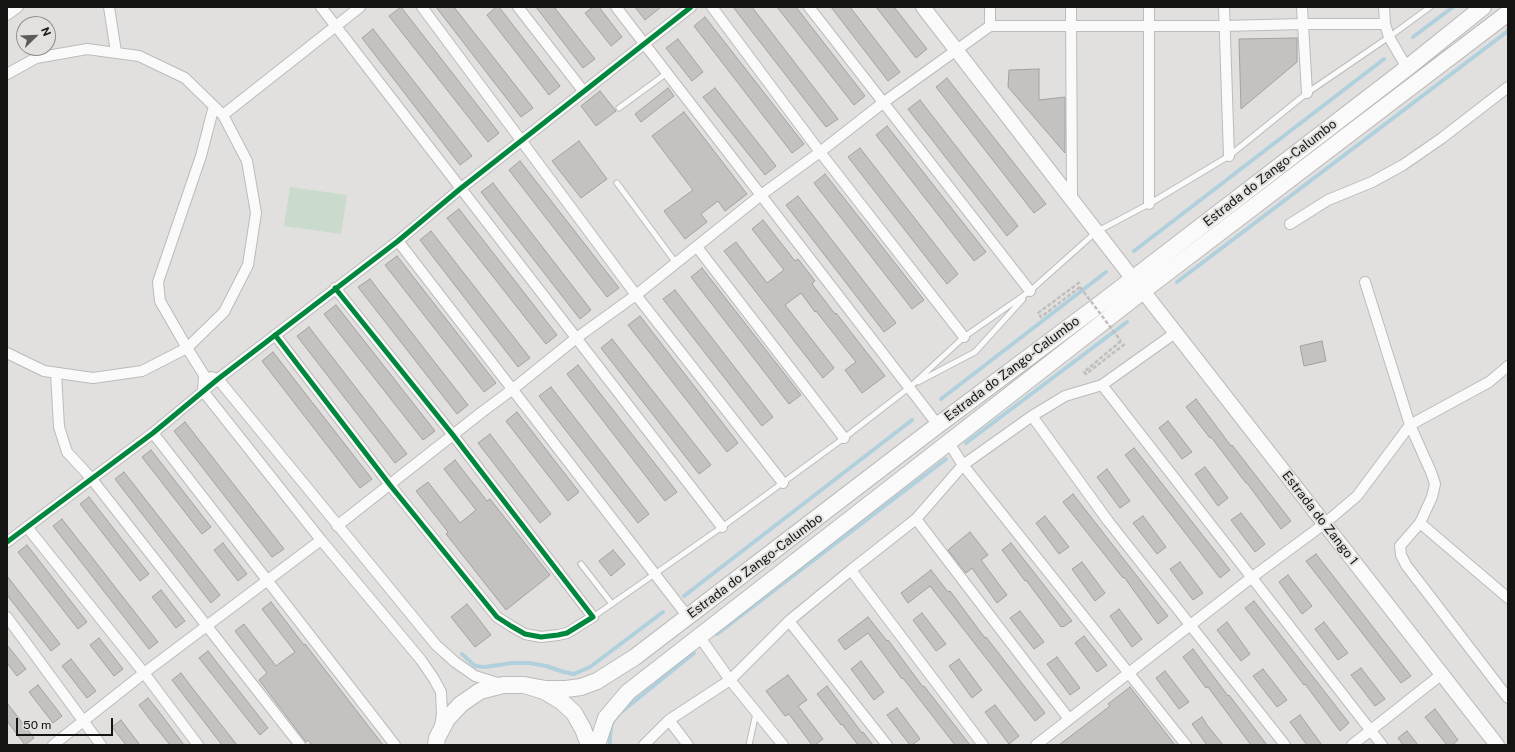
<!DOCTYPE html>
<style>
body{margin:0}
#map{position:relative;width:1515px;height:752px;overflow:hidden;background:#e1e0de;font-family:"Public Sans",sans-serif}
canvas{display:block}
.frame{position:absolute;inset:0;border:8px solid #141413;pointer-events:none}
.north{position:absolute;left:16px;top:16px;width:40px;height:40px;box-sizing:border-box;background:#e2e1dd;border:1px solid #908f8c;border-radius:50%;rotate:67deg;font-size:11px;font-weight:700;line-height:16px;text-align:center;color:#141413}
.north::after{content:'';display:block;margin:auto;width:14px;height:18px;background:#5c5b5a;clip-path:polygon(50% 0,100% 100%,50% 72%,0 100%)}
.scale{position:absolute;left:16px;top:718px;width:97px;height:18px;box-sizing:border-box;border:2px solid #141413;border-top:0;padding-left:5px;font-size:12px;line-height:14px;white-space:nowrap;color:#141413;-webkit-text-stroke:3px #e2e1dd;paint-order:stroke}
</style>
<div id="map">
<canvas width="1515" height="752"></canvas>
<div class="frame"></div>
<div class="north">N</div>
<div class="scale">50 m</div>
</div>
<script>
const ctx = document.querySelector('canvas').getContext('2d');
ctx.lineJoin = 'round';
function fillPath(path, color) {
  ctx.fillStyle = color;
  ctx.fill(path, 'evenodd');
}
function toPath(rows) {
  const path = new Path2D();
  for (const r of rows) {
    path.moveTo(r[0], r[1]);
    for (let i = 2; i < r.length; i += 2) path.lineTo(r[i], r[i + 1]);
  }
  return path;
}
function stroke(path, color, width, dash) {
  ctx.strokeStyle = color;
  ctx.lineWidth = width;
  ctx.lineCap = dash ? 'butt' : 'round';
  ctx.setLineDash(dash || []);
  ctx.stroke(path);
}
function label(font, color, halo, rows, align = 'center') {
  ctx.font = font + ' "Public Sans",sans-serif';
  ctx.lineWidth = 4;
  ctx.setLineDash([]);
  ctx.textBaseline = 'middle';
  ctx.strokeStyle = halo;
  ctx.fillStyle = color;
  for (const [text, x, y, turn = 0] of rows) {
    ctx.save();
    ctx.translate(x, y);
    ctx.rotate((+turn || 0) * Math.PI / 180);
    ctx.textAlign = isNaN(turn) ? turn : align;
    if (halo) ctx.strokeText(text, 0, 0);
    ctx.fillText(text, 0, 0);
    ctx.restore();
  }
}
fillPath(toPath([
 [290,187,347,195,341,234,284,226]
]), '#cadacc');
stroke(toPath([
 [1413,37,1453,7],
 [1134,251,1384,59],
 [1177,282,1508,31],
 [941,399,1106,272],
 [966,443,1127,322],
 [684,596,912,420],
 [717,634,946,459],
 [462,654,475,666,485,667,512,663,529,663,546,666,564,672,574,674,590,667,663,612],
 [610,745,610,735,612,723,620,713,694,653]
]), '#afd0dc', 4);
const building = toPath([
 [401,7,499,133,488,142,389,16,401,7],
 [436,7,454,7,533,108,521,117,436,7],
 [496,7,499,7,560,86,549,95,487,15,496,7],
 [536,7,554,7,595,59,583,68,536,7],
 [593,7,599,7,622,37,611,46,585,13,593,7],
 [635,7,661,7,645,20,635,7],
 [733,7,752,7,838,119,826,127,733,7],
 [777,7,796,7,865,96,854,105,777,7],
 [831,7,850,7,900,72,888,81,831,7],
 [876,7,894,7,927,49,916,58,876,7],
 [705,17,804,144,792,153,694,26,705,17],
 [373,29,472,156,460,165,362,38,373,29],
 [1297,38,1297,62,1241,109,1239,39,1297,38],
 [678,39,703,72,692,81,666,48,678,39],
 [1039,69,1039,100,1065,97,1065,153,1008,87,1009,70,1039,69],
 [947,78,1046,204,1034,213,936,87,947,78],
 [668,88,674,96,641,122,635,114,668,88],
 [715,88,776,166,765,175,703,97,715,88],
 [600,91,616,111,596,126,581,106,600,91],
 [920,100,1018,226,1007,236,908,109,920,100],
 [684,112,747,194,725,211,718,201,701,214,707,222,685,239,664,211,693,190,652,136,684,112],
 [887,126,986,252,974,261,876,135,887,126],
 [579,141,607,179,581,198,552,161,579,141],
 [860,148,958,274,947,284,848,157,860,148],
 [520,161,619,288,607,297,509,170,520,161],
 [825,174,924,300,912,309,814,183,825,174],
 [493,183,591,310,580,319,481,192,493,183],
 [798,196,896,323,884,332,786,205,798,196],
 [459,209,557,335,546,344,447,218,459,209],
 [763,220,795,261,798,259,815,281,812,284,835,314,836,313,885,376,862,393,845,370,856,362,816,311,815,312,801,293,785,305,834,368,823,378,724,251,736,242,767,283,784,270,752,229,763,220],
 [431,231,530,358,518,367,420,240,431,231],
 [397,256,496,383,484,392,385,265,397,256],
 [702,268,801,395,789,404,691,277,702,268],
 [370,279,468,405,457,414,358,287,370,279],
 [675,290,773,417,762,426,663,299,675,290],
 [336,305,435,431,423,440,324,314,336,305],
 [640,316,738,443,727,452,628,325,640,316],
 [309,327,407,454,395,463,297,336,309,327],
 [612,339,711,465,699,474,601,348,612,339],
 [1322,341,1326,361,1304,366,1300,346,1322,341],
 [273,352,372,479,360,488,262,361,273,352],
 [578,365,677,492,665,501,567,374,578,365],
 [551,387,649,514,638,523,539,396,551,387],
 [1196,399,1231,446,1232,445,1291,521,1281,529,1247,483,1246,483,1211,437,1210,438,1186,407,1196,399],
 [517,412,579,492,568,501,506,421,517,412],
 [1168,421,1192,452,1182,459,1159,428,1168,421],
 [185,422,284,549,272,557,174,431,185,422],
 [490,434,551,514,540,523,478,443,490,434],
 [1134,448,1230,570,1220,578,1125,455,1134,448],
 [151,450,211,527,202,534,142,457,151,450],
 [455,460,487,501,490,499,550,575,506,610,446,534,448,532,416,491,428,482,460,523,476,510,444,469,455,460],
 [1205,467,1228,498,1218,506,1195,474,1205,467],
 [1107,469,1130,501,1120,508,1097,477,1107,469],
 [124,472,220,595,211,603,115,479,124,472],
 [1073,494,1168,616,1158,624,1124,577,1123,578,1063,502,1073,494],
 [89,497,149,574,140,581,80,504,89,497],
 [1241,513,1265,544,1255,552,1231,520,1241,513],
 [1045,516,1069,547,1059,554,1036,523,1045,516],
 [1143,516,1166,547,1157,554,1133,523,1143,516],
 [62,519,158,642,149,649,53,526,62,519],
 [970,532,988,555,981,560,1007,595,997,603,972,568,966,573,948,550,970,532],
 [223,543,247,574,238,581,214,550,223,543],
 [1011,543,1072,621,1063,627,1062,626,1061,627,1026,580,1025,581,1002,550,1011,543],
 [27,545,87,622,78,629,18,552,27,545],
 [613,550,625,564,611,576,599,561,613,550],
 [1316,554,1411,676,1401,683,1306,561,1316,554],
 [1082,562,1105,593,1095,601,1072,569,1082,562],
 [1180,562,1203,593,1193,600,1170,569,1180,562],
 [931,570,948,592,950,591,985,638,986,637,1045,713,1035,721,930,586,908,603,901,593,931,570],
 [1288,575,1312,606,1302,614,1279,582,1288,575],
 [7,576,60,644,51,651,7,595,7,576],
 [161,590,185,621,176,628,152,597,161,590],
 [1254,601,1349,723,1340,731,1305,684,1304,685,1245,608,1254,601],
 [271,602,304,645,305,644,383,745,312,745,308,740,306,742,259,680,267,673,235,631,244,624,276,666,295,652,262,609,271,602],
 [467,604,491,635,475,647,451,617,467,604],
 [1119,609,1142,639,1132,647,1110,616,1119,609],
 [1020,611,1044,642,1034,649,1010,618,1020,611],
 [922,613,946,644,936,651,913,620,922,613],
 [868,617,887,641,888,640,923,687,924,686,970,745,955,745,903,678,902,679,868,633,845,650,838,640,868,617],
 [1227,622,1250,654,1241,661,1217,630,1227,622],
 [1324,622,1348,653,1338,660,1315,629,1324,622],
 [1084,636,1107,665,1097,672,1075,643,1084,636],
 [99,638,123,669,114,676,90,645,99,638],
 [7,645,26,669,17,676,7,663,7,645],
 [1193,649,1228,696,1229,695,1267,745,1251,745,1208,687,1206,688,1183,657,1193,649],
 [208,651,268,728,260,735,199,658,208,651],
 [1057,657,1080,688,1070,695,1047,664,1057,657],
 [71,659,96,691,87,698,62,666,71,659],
 [959,659,982,690,972,698,949,666,959,659],
 [861,661,884,692,874,700,851,669,861,661],
 [1361,668,1385,699,1375,706,1351,675,1361,668],
 [1263,669,1287,700,1277,707,1253,676,1263,669],
 [1165,671,1189,702,1179,709,1156,678,1165,671],
 [181,673,193,689,237,745,222,745,172,680,181,673],
 [788,675,807,700,798,706,823,739,815,745,812,745,789,714,785,716,766,691,788,675],
 [38,685,62,716,53,723,29,692,38,685],
 [827,686,862,733,863,732,873,745,858,745,842,724,841,725,817,694,827,686],
 [1130,687,1175,745,1059,745,1110,706,1108,704,1130,687],
 [148,698,160,713,184,745,170,745,151,721,139,705,148,698],
 [7,703,34,738,25,745,7,721,7,703],
 [995,705,1019,736,1009,744,985,712,995,705],
 [897,708,920,739,912,745,910,745,887,715,897,708],
 [1435,709,1458,740,1452,745,1447,745,1425,717,1435,709],
 [1300,715,1322,745,1307,745,1290,722,1300,715],
 [1202,717,1207,725,1223,745,1207,745,1192,724,1202,717],
 [121,720,133,736,140,745,126,745,112,727,121,720],
 [1407,731,1418,745,1403,745,1398,738,1407,731]
]);
fillPath(building, '#c4c2c1');
stroke(building, '#a2a1a0', 1);
const lane = toPath([
 [619,108,667,73],
 [617,183,676,263],
 [918,382,975,352,1023,299],
 [581,564,612,604],
 [593,617,722,527,844,438,910,387,964,337,1030,291,1096,232,1149,204,1229,156,1307,93,1389,37,1430,7],
 [749,745,756,713]
]);
const street = toPath([
 [109,7,116,52],
 [321,7,722,527],
 [422,7,636,295,783,483],
 [518,7,584,92],
 [616,7,938,425],
 [712,7,820,152,964,337],
 [809,7,1030,291],
 [1071,7,1072,200],
 [1149,7,1149,204],
 [1224,7,1229,156],
 [1302,7,1307,93],
 [1384,7,1385,24,1389,37,1407,68],
 [7,15,18,7],
 [990,26,1224,26,1302,24,1385,24],
 [7,74,36,58,87,49,139,56,185,78,223,115,247,161,256,213,248,265,224,312,187,348,142,371,93,378,44,371,7,353],
 [214,106,201,156,158,282,160,301,187,348,204,375,203,391,321,540,421,660,434,679,441,692,442,714,440,726],
 [223,115,360,7],
 [1290,224,1328,200,1372,182,1403,165,1442,138,1508,87],
 [398,241,688,617],
 [697,247,844,438],
 [1365,282,1410,425,1431,472,1435,484,1432,497,1420,523,1400,546,1401,555,1406,565,1508,698],
 [275,335,390,485,497,617,511,626,525,634,541,637,558,635,567,633,593,617,453,435,335,288],
 [56,373,59,427,67,452,91,478,300,745],
 [211,377,218,379,436,645,455,662,475,676,501,684],
 [1102,385,1382,745],
 [1032,416,1108,521,1285,745],
 [153,433,395,745],
 [949,443,963,465,1186,745],
 [916,519,1069,719],
 [1420,523,1508,598],
 [337,526,482,412,513,389,575,339,636,295,761,195,820,152,884,102,990,26,990,7],
 [27,527,144,673,198,745],
 [7,542,153,433,218,379,398,241,460,189,691,7],
 [851,570,983,745],
 [7,617,101,745],
 [789,621,887,745],
 [699,636,730,680,783,745],
 [669,720,688,745],
 [53,745,144,673,321,540],
 [644,745,669,720,730,680,789,621,851,570,916,519,963,465,1032,416,1065,396,1102,385,1175,333],
 [1036,745,1251,578,1324,524,1357,496,1410,425,1489,382,1508,366],
 [1352,745,1442,674]
]);
const secondary = toPath([
 [923,7,1133,279],
 [1143,291,1497,745]
]);
const primary = toPath([
 [524,685,546,689,566,689,581,687,597,681,635,657,938,425,1104,301,1407,68,1483,7],
 [436,745,437,738,447,719,461,704,480,691,503,685,524,685,544,691,561,701,574,713,583,729,589,745],
 [597,745,606,718,628,692,1143,291,1508,13]
]);
stroke(lane, '#bcbbba', 7);
stroke(street, '#bcbbba', 12);
stroke(secondary, '#bcbbba', 16);
stroke(primary, '#bcbbba', 18);
stroke(toPath([
 [1080,287,1041,317,1038,313,1080,282],
 [1121,341,1084,372,1086,374,1126,343]
]), '#bfbfbe', 2.5, [4, 2]);
stroke(lane, '#fafafa', 5);
stroke(street, '#fafafa', 10);
stroke(secondary, '#fafafa', 14);
stroke(primary, '#fafafa', 16);
stroke(toPath([
 [1080,287,1121,341]
]), '#bfbfbe', 2.5, [4, 2]);
stroke(toPath([
 [275,335,390,485,497,617,511,626,525,634,541,637,558,635,567,633,593,617,453,435,335,288],
 [7,542,153,433,218,379,398,241,460,189,691,7]
]), '#00873e', 5);
label('13px', '#141413', '#e2e1dd', [
 ["Estrada do Zango-Calumbo",1270,173,-38],
 ["Estrada do Zango-Calumbo",1012,369,-37],
 ["Estrada do Zango 1",1320,518,52],
 ["Estrada do Zango-Calumbo",755,566,-37]
]);
</script>
